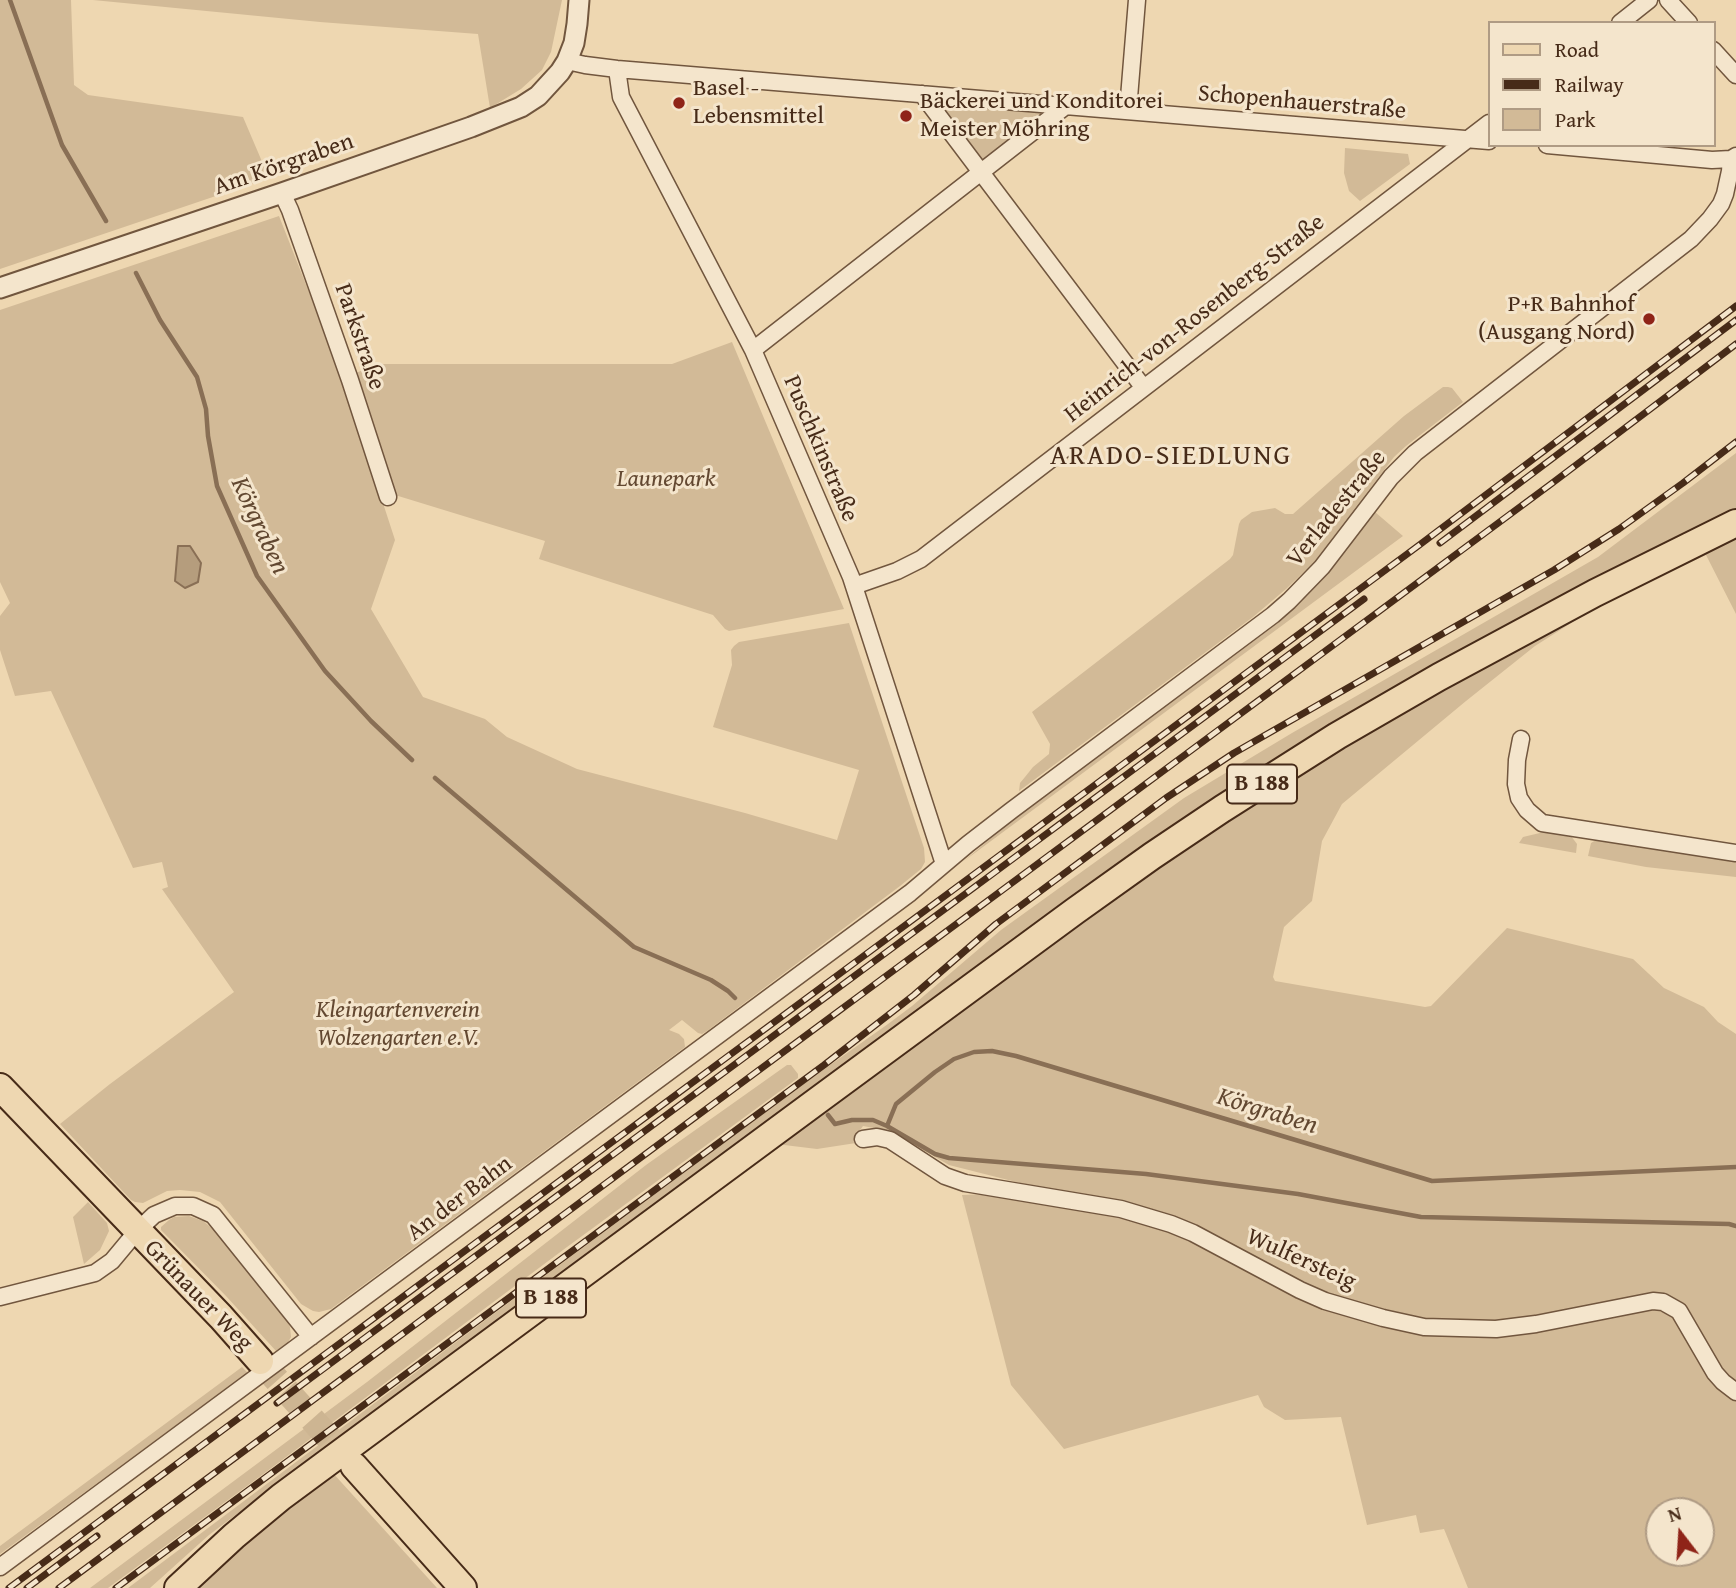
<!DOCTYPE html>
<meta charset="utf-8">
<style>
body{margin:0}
#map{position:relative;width:1736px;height:1588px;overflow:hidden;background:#eed7b1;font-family:"Gentium Book Plus",serif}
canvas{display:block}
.legend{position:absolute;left:1488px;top:21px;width:228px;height:126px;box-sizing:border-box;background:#f4e5cc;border:2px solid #af9b84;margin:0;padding:9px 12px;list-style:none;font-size:21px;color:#472b18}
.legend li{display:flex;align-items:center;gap:14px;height:35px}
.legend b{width:35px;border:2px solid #af9b84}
.north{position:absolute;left:1645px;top:1497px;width:70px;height:70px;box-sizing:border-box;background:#f4e5cc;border:2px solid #af9b84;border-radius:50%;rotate:343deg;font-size:19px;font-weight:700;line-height:28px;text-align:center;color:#472b18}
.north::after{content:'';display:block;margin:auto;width:24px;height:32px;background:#8f2418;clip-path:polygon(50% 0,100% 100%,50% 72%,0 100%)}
</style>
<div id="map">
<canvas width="1736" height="1588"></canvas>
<ul class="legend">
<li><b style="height:9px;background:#eed7b1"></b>Road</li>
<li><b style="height:9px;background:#472b18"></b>Railway</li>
<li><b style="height:19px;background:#d2ba97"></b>Park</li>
</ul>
<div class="north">N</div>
</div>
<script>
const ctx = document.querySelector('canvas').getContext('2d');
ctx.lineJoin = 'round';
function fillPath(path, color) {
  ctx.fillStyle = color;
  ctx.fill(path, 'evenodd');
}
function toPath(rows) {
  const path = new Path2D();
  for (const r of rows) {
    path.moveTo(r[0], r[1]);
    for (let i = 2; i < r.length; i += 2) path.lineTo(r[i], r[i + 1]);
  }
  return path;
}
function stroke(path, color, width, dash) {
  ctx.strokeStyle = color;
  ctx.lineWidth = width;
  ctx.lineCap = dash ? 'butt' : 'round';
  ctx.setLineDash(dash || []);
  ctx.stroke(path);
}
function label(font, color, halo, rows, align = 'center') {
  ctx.font = font + ' "Gentium Book Plus",serif';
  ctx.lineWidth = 6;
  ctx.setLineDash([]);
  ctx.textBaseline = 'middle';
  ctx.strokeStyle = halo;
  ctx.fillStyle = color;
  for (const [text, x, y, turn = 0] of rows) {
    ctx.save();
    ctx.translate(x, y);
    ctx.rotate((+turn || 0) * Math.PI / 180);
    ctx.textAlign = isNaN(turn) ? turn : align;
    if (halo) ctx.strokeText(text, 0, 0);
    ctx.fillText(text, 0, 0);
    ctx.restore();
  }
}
fillPath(toPath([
 [0,0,71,0,74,85,88,95,243,117,269,178,0,269],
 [93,0,562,0,551,52,542,70,521,89,490,108,478,34,320,22],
 [941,105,1046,113,984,161],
 [1345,148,1408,154,1410,164,1360,201,1349,191,1344,173],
 [279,216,340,371,395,540,371,609,423,697,485,719,507,737,577,769,745,813,837,840,859,770,713,727,732,665,731,650,734,646,739,642,849,623,924,848,925,862,921,869,900,886,707,1031,702,1034,698,1033,682,1020,669,1030,679,1034,684,1039,685,1047,331,1309,319,1312,313,1311,301,1304,220,1202,200,1192,180,1190,167,1191,143,1203,135,1202,131,1200,60,1124,110,1084,234,992,162,889,168,887,162,862,133,868,51,691,15,696,0,650,0,616,10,603,0,582,0,310],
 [732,342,844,609,729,631,725,629,713,615,539,559,545,541,395,495,356,373,377,364,672,364],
 [1443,387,1448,387,1452,388,1463,402,1406,446,1394,457,1314,562,1286,589,1253,617,1019,791,1020,783,1025,777,1033,767,1049,754,1050,744,1032,712,1230,559,1233,555,1239,524,1241,520,1252,512,1275,508,1285,514,1293,514,1404,416],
 [1736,453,1736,510,1560,599,1359,710,1280,757,1196,811,1116,866,892,1028,805,1094,323,1449,209,1535,150,1588,128,1588,468,1333,799,1087,888,1024,912,1006,1001,930,1184,798,1292,733,1598,557],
 [1375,512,1403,536,964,861,1016,817,1270,628,1306,595,1332,568],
 [1736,535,1736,614,1706,555,1601,604,1535,646,1466,701,1342,804,1322,841,1312,901,1284,927,1273,977,1275,981,1425,1007,1431,1006,1507,928,1633,959,1664,988,1704,1007,1718,1022,1736,1034,1736,1383,1729,1378,1710,1352,1650,1294,1497,1322,1429,1319,1326,1296,1122,1204,1024,1184,949,1165,890,1131,863,1126,858,1133,856,1143,817,1149,776,1144,1191,842,1320,759,1565,621],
 [1544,832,1571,836,1577,844,1576,853,1519,843,1523,837],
 [1596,840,1736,860,1736,877,1646,867,1588,856,1591,843],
 [787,1065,791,1065,798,1074,798,1078,567,1247,262,1475,108,1588,90,1588,367,1382,646,1165],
 [988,1194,1117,1214,1178,1232,1321,1308,1379,1326,1422,1333,1593,1319,1654,1309,1665,1312,1675,1318,1714,1384,1736,1400,1736,1588,1468,1588,1444,1529,1420,1533,1416,1515,1367,1525,1341,1417,1285,1420,1264,1407,1258,1395,1064,1449,1011,1385,962,1195],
 [1659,1511,1701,1511,1701,1553,1659,1553],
 [88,1202,107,1223,109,1231,100,1250,84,1264,73,1217],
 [189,1216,203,1221,213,1229,279,1308,285,1316,290,1327,291,1337,287,1344,276,1351,226,1296,161,1230,161,1227,169,1220,174,1217],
 [242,1367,248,1373,0,1554,0,1546],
 [332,1472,437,1588,194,1588,274,1518]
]), '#d2ba97');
const water = toPath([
 [178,546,190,546,201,563,198,582,185,588,175,581,178,546]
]);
fillPath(water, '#b59d7d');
stroke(water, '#896f55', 2);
stroke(toPath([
 [10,0,62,145,106,221],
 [136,273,160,320,197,377,206,409,208,436,217,486,257,576,325,671,371,721,412,760],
 [435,778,634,947,711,980,728,991,735,998],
 [828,1115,835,1124,852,1120,873,1120,887,1126,896,1104,935,1072,954,1059,974,1052,992,1051,1016,1056,1432,1181,1736,1167],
 [887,1126,935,1154,949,1158,1146,1174,1298,1194,1421,1217,1729,1224,1736,1226]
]), '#896f55', 4.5);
stroke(toPath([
 [260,1361,354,1466]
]), '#cdb592', 26, [26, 13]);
const minor = toPath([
 [1668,0,1689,23],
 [1620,23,1649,0],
 [1713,50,1736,75],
 [567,61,585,65,617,69,1489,141],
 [617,69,621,97,753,350,851,577,944,864],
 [922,94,1143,387],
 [1128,110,1137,0],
 [1547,145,1712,160,1731,159,1736,156],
 [282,193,290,210,350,380,388,497],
 [753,350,1067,105],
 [854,586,897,571,921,559,1489,123],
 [1521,739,1517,760,1516,784,1519,798,1527,810,1542,823,1736,853],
 [863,1139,877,1137,890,1140,945,1176,965,1183,1121,1209,1171,1224,1193,1233,1300,1290,1325,1301,1383,1318,1424,1327,1496,1329,1536,1324,1653,1301,1663,1302,1679,1311,1715,1373,1723,1382,1736,1392],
 [0,1297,95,1273,112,1261,137,1231,154,1215,175,1206,193,1206,213,1215,311,1337],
 [0,1567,910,893,968,844,1012,810,1273,615,1289,601,1322,567,1391,477,1415,453,1691,239,1710,219,1721,204,1725,194,1730,171,1731,159]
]);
const tertiary = toPath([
 [0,288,282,193,471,127,521,107,538,96,560,72,567,61,574,43,577,24,579,0]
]);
const primary = toPath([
 [0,1087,221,1317,260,1361],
 [354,1466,463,1588],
 [178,1588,234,1536,281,1497,821,1098,1075,911,1152,856,1222,809,1337,736,1439,677,1595,593,1736,523]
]);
stroke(minor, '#71563e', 19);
stroke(tertiary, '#71563e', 23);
stroke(primary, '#472b18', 30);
stroke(minor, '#f4e5cc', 16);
stroke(tertiary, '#f4e5cc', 19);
stroke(primary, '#eed7b1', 26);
const rail = toPath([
 [1440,543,1736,320],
 [277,1403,1364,599],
 [9,1588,1418,546,1736,306],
 [27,1588,97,1536],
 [59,1588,1551,484,1736,344],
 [116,1588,824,1065,914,995,996,924,1166,798,1234,753,1554,570,1619,529,1683,483,1736,442]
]);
stroke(rail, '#472b18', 7);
stroke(rail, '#f4e5cc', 4.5, [13]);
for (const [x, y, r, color] of [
 [679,103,7,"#8f2418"],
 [906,116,7,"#8f2418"],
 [1649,319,7,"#8f2418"]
]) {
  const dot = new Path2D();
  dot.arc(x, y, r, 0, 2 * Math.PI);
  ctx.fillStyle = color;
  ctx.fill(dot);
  stroke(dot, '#f4e5cc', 2.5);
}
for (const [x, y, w] of [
 [1262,784,70],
 [551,1298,70]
]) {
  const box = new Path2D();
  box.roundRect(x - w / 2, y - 19.5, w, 39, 5);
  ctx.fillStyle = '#f4e5cc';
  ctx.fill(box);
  stroke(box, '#472b18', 2);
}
label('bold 23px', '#472b18', null, [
 ["B 188",1262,784],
 ["B 188",551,1298]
]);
label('24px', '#472b18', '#f4e5cc', [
 ["Basel -",693,89],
 ["Lebensmittel",693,117],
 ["Bäckerei und Konditorei",920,102],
 ["Meister Möhring",920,130],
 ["P+R Bahnhof",1635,305,"right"],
 ["(Ausgang Nord)",1635,333,"right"]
], 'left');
label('24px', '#472b18', '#f4e5cc', [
 ["Schopenhauerstraße",1302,103,5],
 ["Am Körgraben",284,165,-19],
 ["Heinrich-von-Rosenberg-Straße",1195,319,-38],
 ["Parkstraße",359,337,71],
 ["Puschkinstraße",820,449,67],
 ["Verladestraße",1337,509,-51],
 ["An der Bahn",460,1199,-37],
 ["Wulfersteig",1301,1260,24],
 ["Grünauer Weg",198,1296,46]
]);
label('italic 24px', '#634831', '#f4e5cc', [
 ["Launepark",666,480],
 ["Kleingartenverein",398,1011],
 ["Wolzengarten e.V.",398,1039]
]);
label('italic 26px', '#624831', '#f4e5cc', [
 ["Körgraben",259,526,65],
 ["Körgraben",1267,1112,17]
]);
ctx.letterSpacing = '2px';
label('28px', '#472b18', '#f4e5cc', [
 ["ARADO-SIEDLUNG",1171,457]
]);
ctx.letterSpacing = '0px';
</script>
